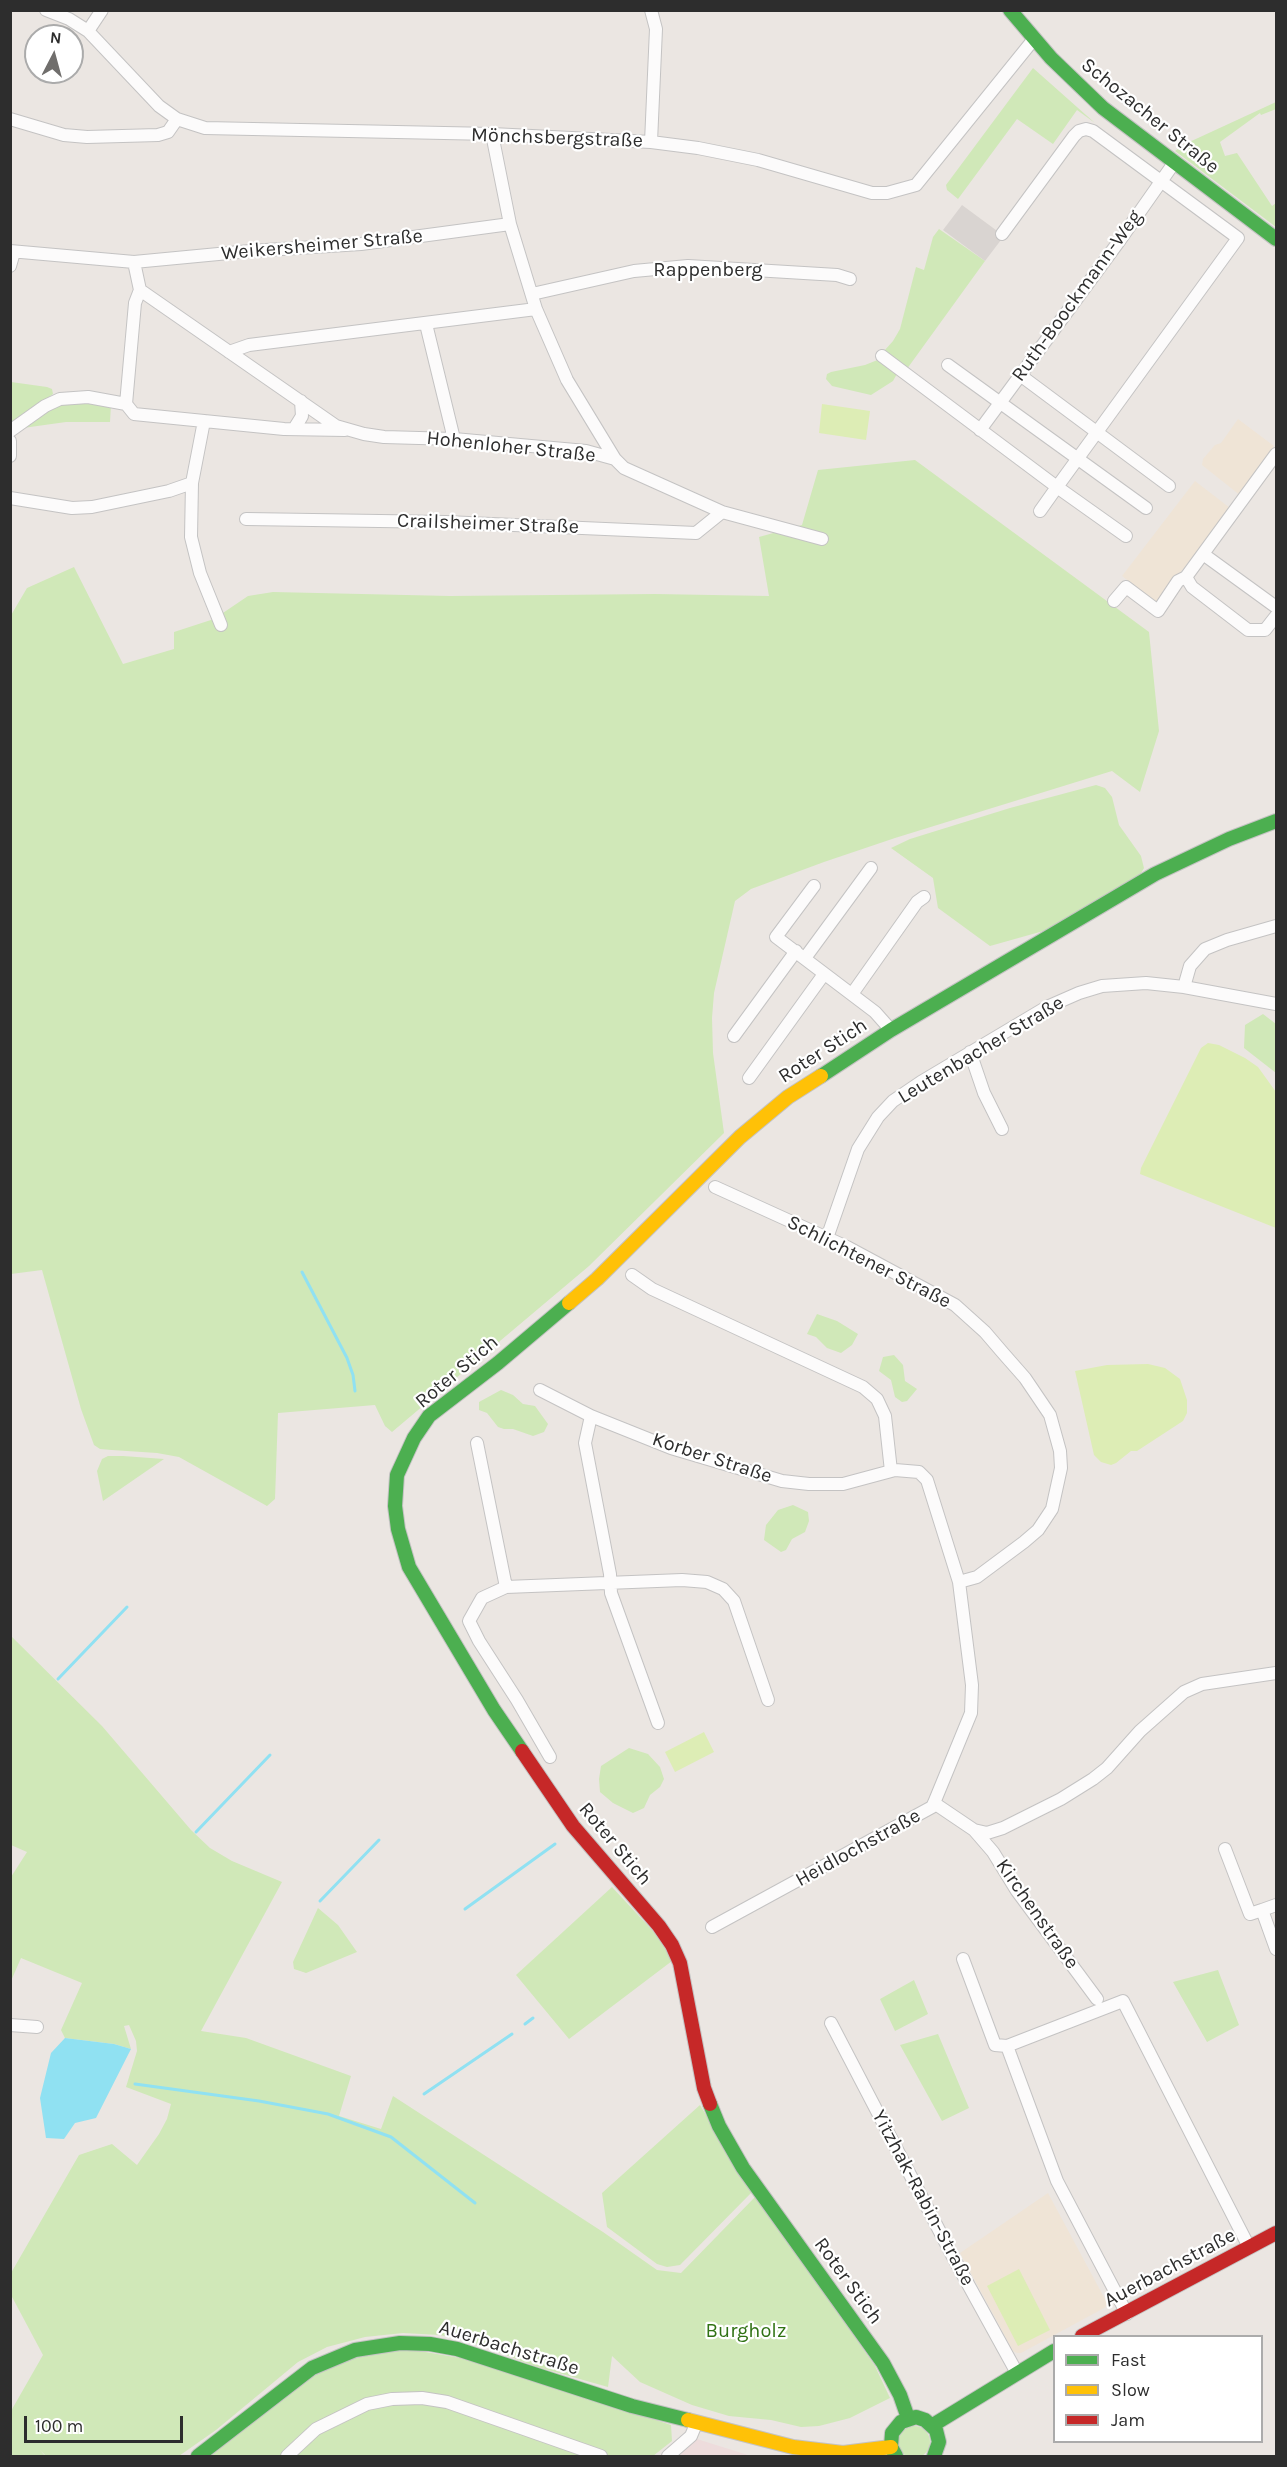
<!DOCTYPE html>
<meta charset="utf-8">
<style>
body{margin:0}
#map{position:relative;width:1287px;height:2467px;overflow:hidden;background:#ebe6e2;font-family:Karla,sans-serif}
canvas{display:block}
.frame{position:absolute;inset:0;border:12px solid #2d2d2d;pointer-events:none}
.legend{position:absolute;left:1053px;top:2335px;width:210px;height:108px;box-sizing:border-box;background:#fff;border:2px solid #ababab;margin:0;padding:8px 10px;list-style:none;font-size:18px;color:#2d2d2d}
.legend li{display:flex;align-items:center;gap:12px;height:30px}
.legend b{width:30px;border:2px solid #ababab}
.north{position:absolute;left:24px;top:24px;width:60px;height:60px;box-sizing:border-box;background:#fff;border:2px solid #ababab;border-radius:50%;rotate:6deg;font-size:16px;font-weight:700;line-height:24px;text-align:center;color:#2d2d2d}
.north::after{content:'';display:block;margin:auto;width:21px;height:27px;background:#706e6c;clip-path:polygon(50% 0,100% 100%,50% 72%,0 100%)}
.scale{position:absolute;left:24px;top:2416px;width:159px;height:27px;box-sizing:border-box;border:3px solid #2d2d2d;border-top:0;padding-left:8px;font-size:18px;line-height:21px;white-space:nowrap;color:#2d2d2d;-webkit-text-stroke:4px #fff;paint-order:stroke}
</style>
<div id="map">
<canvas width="1287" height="2467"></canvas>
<div class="frame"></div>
<ul class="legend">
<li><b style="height:8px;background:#4caf50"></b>Fast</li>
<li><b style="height:8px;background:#ffc107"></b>Slow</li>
<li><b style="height:8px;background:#c62828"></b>Jam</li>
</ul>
<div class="north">N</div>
<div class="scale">100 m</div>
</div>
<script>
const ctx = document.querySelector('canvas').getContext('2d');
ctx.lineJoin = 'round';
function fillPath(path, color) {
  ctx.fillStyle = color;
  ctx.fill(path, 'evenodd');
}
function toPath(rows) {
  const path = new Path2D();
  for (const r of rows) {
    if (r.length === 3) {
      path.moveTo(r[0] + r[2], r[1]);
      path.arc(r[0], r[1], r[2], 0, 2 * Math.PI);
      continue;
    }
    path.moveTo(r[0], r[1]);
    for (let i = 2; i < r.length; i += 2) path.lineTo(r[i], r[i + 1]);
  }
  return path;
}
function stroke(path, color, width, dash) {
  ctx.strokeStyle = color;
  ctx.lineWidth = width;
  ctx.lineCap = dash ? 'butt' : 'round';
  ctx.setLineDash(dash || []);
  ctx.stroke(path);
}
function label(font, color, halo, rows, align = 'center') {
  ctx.font = font + ' Karla,sans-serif';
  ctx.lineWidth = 4.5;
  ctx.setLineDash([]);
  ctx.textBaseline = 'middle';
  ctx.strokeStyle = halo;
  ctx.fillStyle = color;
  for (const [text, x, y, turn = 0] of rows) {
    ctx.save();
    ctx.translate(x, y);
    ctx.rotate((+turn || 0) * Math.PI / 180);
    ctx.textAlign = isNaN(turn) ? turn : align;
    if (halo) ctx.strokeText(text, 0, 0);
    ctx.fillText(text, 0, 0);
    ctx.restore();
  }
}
fillPath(toPath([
 [1238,419,1274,446,1241,496,1202,465,1203,459,1215,445,1221,443],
 [1195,481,1230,508,1157,603,1122,576],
 [1048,2193,1107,2303,1106,2307,1021,2353,1017,2353,1013,2351,960,2253]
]), '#efe4d6');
fillPath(toPath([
 [697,2439,751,2456,677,2456]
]), '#eddcdc');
fillPath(toPath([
 [1033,68,1095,123,1077,110,1053,144,1017,119,958,199,947,190,946,185],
 [1276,102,1276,109,1261,115,1260,113,1220,142,1225,156,1237,153,1272,206,1276,203,1276,227,1175,151,1185,144],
 [939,229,985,261,904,373,884,351,893,341,900,329,916,267,924,270,933,237],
 [880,359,898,372,893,381,871,395,832,386,826,379,827,374,831,372,865,365],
 [11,382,47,387,52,389,53,394,11,425],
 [68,400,111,404,110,422,66,422,23,428,26,423],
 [915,460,1149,632,1159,731,1140,792,1112,771,895,838,824,862,751,889,735,901,714,993,712,1018,713,1053,724,1133,589,1266,392,1432,385,1426,375,1405,278,1413,275,1499,267,1506,179,1457,157,1453,112,1450,100,1449,94,1445,81,1409,42,1270,11,1274,10,617,27,588,74,567,123,664,174,649,174,632,214,619,248,596,273,592,450,596,655,594,769,596,759,537,802,525,818,470],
 [1096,785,1105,788,1112,797,1119,825,1141,856,1144,868,1140,875,1054,928,990,946,938,908,933,878,891,848,910,839,1010,808],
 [1263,1014,1276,1024,1276,1073,1244,1048,1245,1025],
 [817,1314,837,1321,858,1334,852,1345,841,1353,827,1348,816,1337,807,1334],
 [894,1355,903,1365,905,1381,917,1389,907,1401,902,1402,895,1397,891,1380,879,1371,883,1357],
 [501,1390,513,1395,523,1404,535,1406,548,1424,544,1432,533,1436,513,1429,504,1429,498,1427,487,1413,479,1410,479,1402],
 [108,1456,123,1456,164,1459,103,1501,97,1471,102,1459],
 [793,1505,808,1512,809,1521,805,1532,792,1539,786,1550,781,1552,764,1540,766,1525,778,1510],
 [11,1636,102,1726,191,1830,210,1848,232,1861,282,1882,201,2031,246,2038,351,2076,339,2116,381,2129,393,2096,603,2232,657,2270,681,2273,756,2196,875,2366,890,2398,850,2418,819,2426,801,2427,771,2420,729,2416,692,2405,640,2382,612,2356,608,2387,534,2366,475,2343,440,2335,403,2333,365,2337,327,2347,298,2362,216,2430,179,2456,46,2456,40,2450,45,2456,11,2456,11,2411,43,2355,11,2295,11,2273,79,2155,112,2144,137,2165,159,2134,167,2119,171,2104,126,2087,137,2051,136,2041,129,2025,124,2026,131,2049,114,2044,65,2038,61,2030,82,1983,21,1958,11,1981,11,1877,27,1852,11,1845],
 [629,1748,648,1754,660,1767,664,1779,660,1787,650,1795,644,1808,633,1813,613,1803,600,1792,599,1779,601,1766],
 [612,1887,665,1944,672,1961,569,2039,516,1975],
 [318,1908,338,1925,357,1952,306,1973,294,1969,293,1962],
 [1218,1970,1239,2025,1207,2042,1173,1982],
 [914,1980,928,2014,895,2031,880,1999],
 [938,2034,969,2108,942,2121,900,2045],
 [700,2105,752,2192,680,2265,667,2267,657,2264,607,2227,602,2193],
 [402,2348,478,2361,671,2425,672,2441,653,2456,206,2456,331,2363],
 [914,2442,16]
]), '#d0e8b8');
fillPath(toPath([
 [822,404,870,411,866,440,819,433],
 [1208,1043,1219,1045,1245,1058,1258,1067,1276,1092,1276,1228,1140,1174,1141,1168,1201,1048],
 [1148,1364,1165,1368,1180,1379,1187,1400,1187,1413,1183,1421,1137,1451,1131,1451,1116,1463,1111,1465,1101,1462,1094,1455,1075,1371,1107,1365],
 [704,1732,714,1752,675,1772,665,1752],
 [1019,2269,1050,2330,1018,2346,987,2286]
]), '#ddedb5');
fillPath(toPath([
 [962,205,1004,236,985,261,943,230]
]), '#d9d4d1');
fillPath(toPath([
 [65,2038,114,2044,131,2049,96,2118,75,2123,64,2139,46,2138,40,2098,51,2053]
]), '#90e1f2');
stroke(toPath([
 [302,1272,347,1358,353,1375,355,1391],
 [58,1679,127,1607],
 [196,1832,270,1755],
 [320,1901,379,1840],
 [465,1909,555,1844],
 [525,2024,533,2018],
 [135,2084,259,2101,328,2114,391,2137,475,2203],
 [424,2094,512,2034]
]), '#90e1f2', 3);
const street = toPath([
 [46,10,69,19,88,31,159,106,177,119,205,128,492,134,651,142,698,148,758,160,872,193,887,193,916,185,1034,39],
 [88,31,102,10],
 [10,119,64,135,87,137,158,135,168,132,177,119],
 [492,134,510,224,536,309,567,380,615,459],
 [651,142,656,29,651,10],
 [10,251,134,262,250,251,361,244,510,224],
 [134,262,140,290,336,426,364,434,384,437,454,439,586,451,615,459,624,468,722,512,822,539],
 [10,266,14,252],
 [532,294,634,271,688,266,837,275,850,279],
 [426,324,454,439],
 [229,352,249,345,536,309],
 [882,356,1057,487,1238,238,1093,131,1086,129,1079,131,1074,136,1002,234],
 [948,365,1146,508],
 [1020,375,1169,486],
 [126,404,135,303,140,290],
 [204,421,192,483,191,537,200,573,221,625],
 [294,429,302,416,301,401],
 [980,430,1120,240,1174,163],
 [10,431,45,406,60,399,88,397,126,404,134,414,284,429,345,430],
 [10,441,10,456],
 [10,498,72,508,92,507,169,491,192,483],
 [1040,511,1057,487,1126,536],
 [246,519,446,522,696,533,722,512],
 [1203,554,1276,607],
 [1186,577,1192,587,1248,630,1265,630,1276,616],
 [1114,601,1126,587,1158,611,1178,581,1186,577,1276,454],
 [814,886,776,937,875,1012,891,1030],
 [805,958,871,868],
 [1184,987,1190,966,1205,949,1227,940,1276,926],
 [852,994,917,902,924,897],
 [734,1036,796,951],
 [970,1052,984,1093,1002,1129],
 [749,1078,824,974],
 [715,1187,847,1247,955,1305,985,1332,1003,1353,1025,1378,1050,1415,1060,1451,1061,1468,1052,1509,1038,1530,1024,1542,977,1577,959,1582],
 [827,1238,858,1149,878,1117,893,1101,921,1082,1047,1007,1079,993,1102,986,1146,983,1184,987,1276,1004],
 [632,1275,652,1289,863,1387,877,1399,885,1416,891,1471],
 [540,1390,591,1416,671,1448,782,1481,809,1484,843,1484,895,1470,919,1472,927,1480,959,1582,972,1685,971,1713,934,1803,932,1807,712,1927],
 [591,1416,585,1443,610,1574,611,1593,658,1723],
 [477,1443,506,1587],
 [550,1757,517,1700,479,1641,469,1621,482,1598,506,1587,682,1580,707,1582,723,1589,734,1601,768,1700],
 [934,1803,974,1830,987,1833,1003,1828,1061,1799,1093,1779,1107,1768,1140,1731,1184,1692,1202,1684,1276,1673],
 [974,1830,993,1852,1017,1891,1097,1999],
 [1225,1849,1250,1914,1262,1910,1276,1949],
 [1262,1910,1276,1905],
 [963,1959,995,2045,1007,2046,1123,2001,1249,2247],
 [831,2023,952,2255,1017,2373],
 [10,2025,37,2027],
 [1007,2046,1057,2181,1127,2314],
 [287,2456,316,2429,367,2404,392,2399,422,2398,447,2402,601,2456],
 [668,2456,691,2436,696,2424]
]);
const fast = toPath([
 [1010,10,1051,58,1103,108,1276,239],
 [821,1076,891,1030,1155,874,1229,839,1276,821],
 [522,1751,494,1710,409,1567,398,1529,395,1506,397,1475,414,1438,429,1416,498,1363,569,1303],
 [710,2104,719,2126,743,2168,883,2363,900,2395,908,2418],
 [933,2425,1054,2351],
 [198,2456,312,2368,355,2350,400,2343,430,2344,457,2349,632,2406,688,2420],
 [896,2456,891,2447,892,2433,901,2422,916,2417,925,2420,936,2430,939,2442,934,2456]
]);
const slow = toPath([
 [569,1303,597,1279,740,1137,788,1097,821,1076],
 [688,2420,793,2447,843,2453,891,2447]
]);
const jam = toPath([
 [522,1751,573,1826,659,1926,672,1945,680,1963,704,2088,710,2104],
 [1082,2336,1276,2233]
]);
stroke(street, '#c4c3c3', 14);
stroke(fast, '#c4c3c3', 16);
stroke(slow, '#c4c3c3', 16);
stroke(jam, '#c4c3c3', 16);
stroke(street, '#fcfbfb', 12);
stroke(fast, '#4caf50', 14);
stroke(slow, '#ffc107', 14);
stroke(jam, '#c62828', 14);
label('20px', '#2d2d2d', '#fff', [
 ["Schozacher Straße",1150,116,39],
 ["Mönchsbergstraße",557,138,2],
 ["Weikersheimer Straße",322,245,-5],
 ["Rappenberg",708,270],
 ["Ruth-Boockmann-Weg",1077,296,-54],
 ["Hohenloher Straße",511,447,6],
 ["Crailsheimer Straße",488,524,2],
 ["Leutenbacher Straße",981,1050,-31],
 ["Roter Stich",823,1051,-33],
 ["Schlichtener Straße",869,1262,27],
 ["Roter Stich",457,1372,-40],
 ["Korber Straße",712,1458,18],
 ["Roter Stich",615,1844,50],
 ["Heidlochstraße",858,1848,-29],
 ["Kirchenstraße",1037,1914,55],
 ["Yitzhak-Rabin-Straße",923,2198,62],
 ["Auerbachstraße",1170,2268,-28],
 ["Roter Stich",848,2281,54],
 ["Auerbachstraße",509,2348,17]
]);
label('20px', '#307214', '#fff', [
 ["Burgholz",746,2331]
]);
</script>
